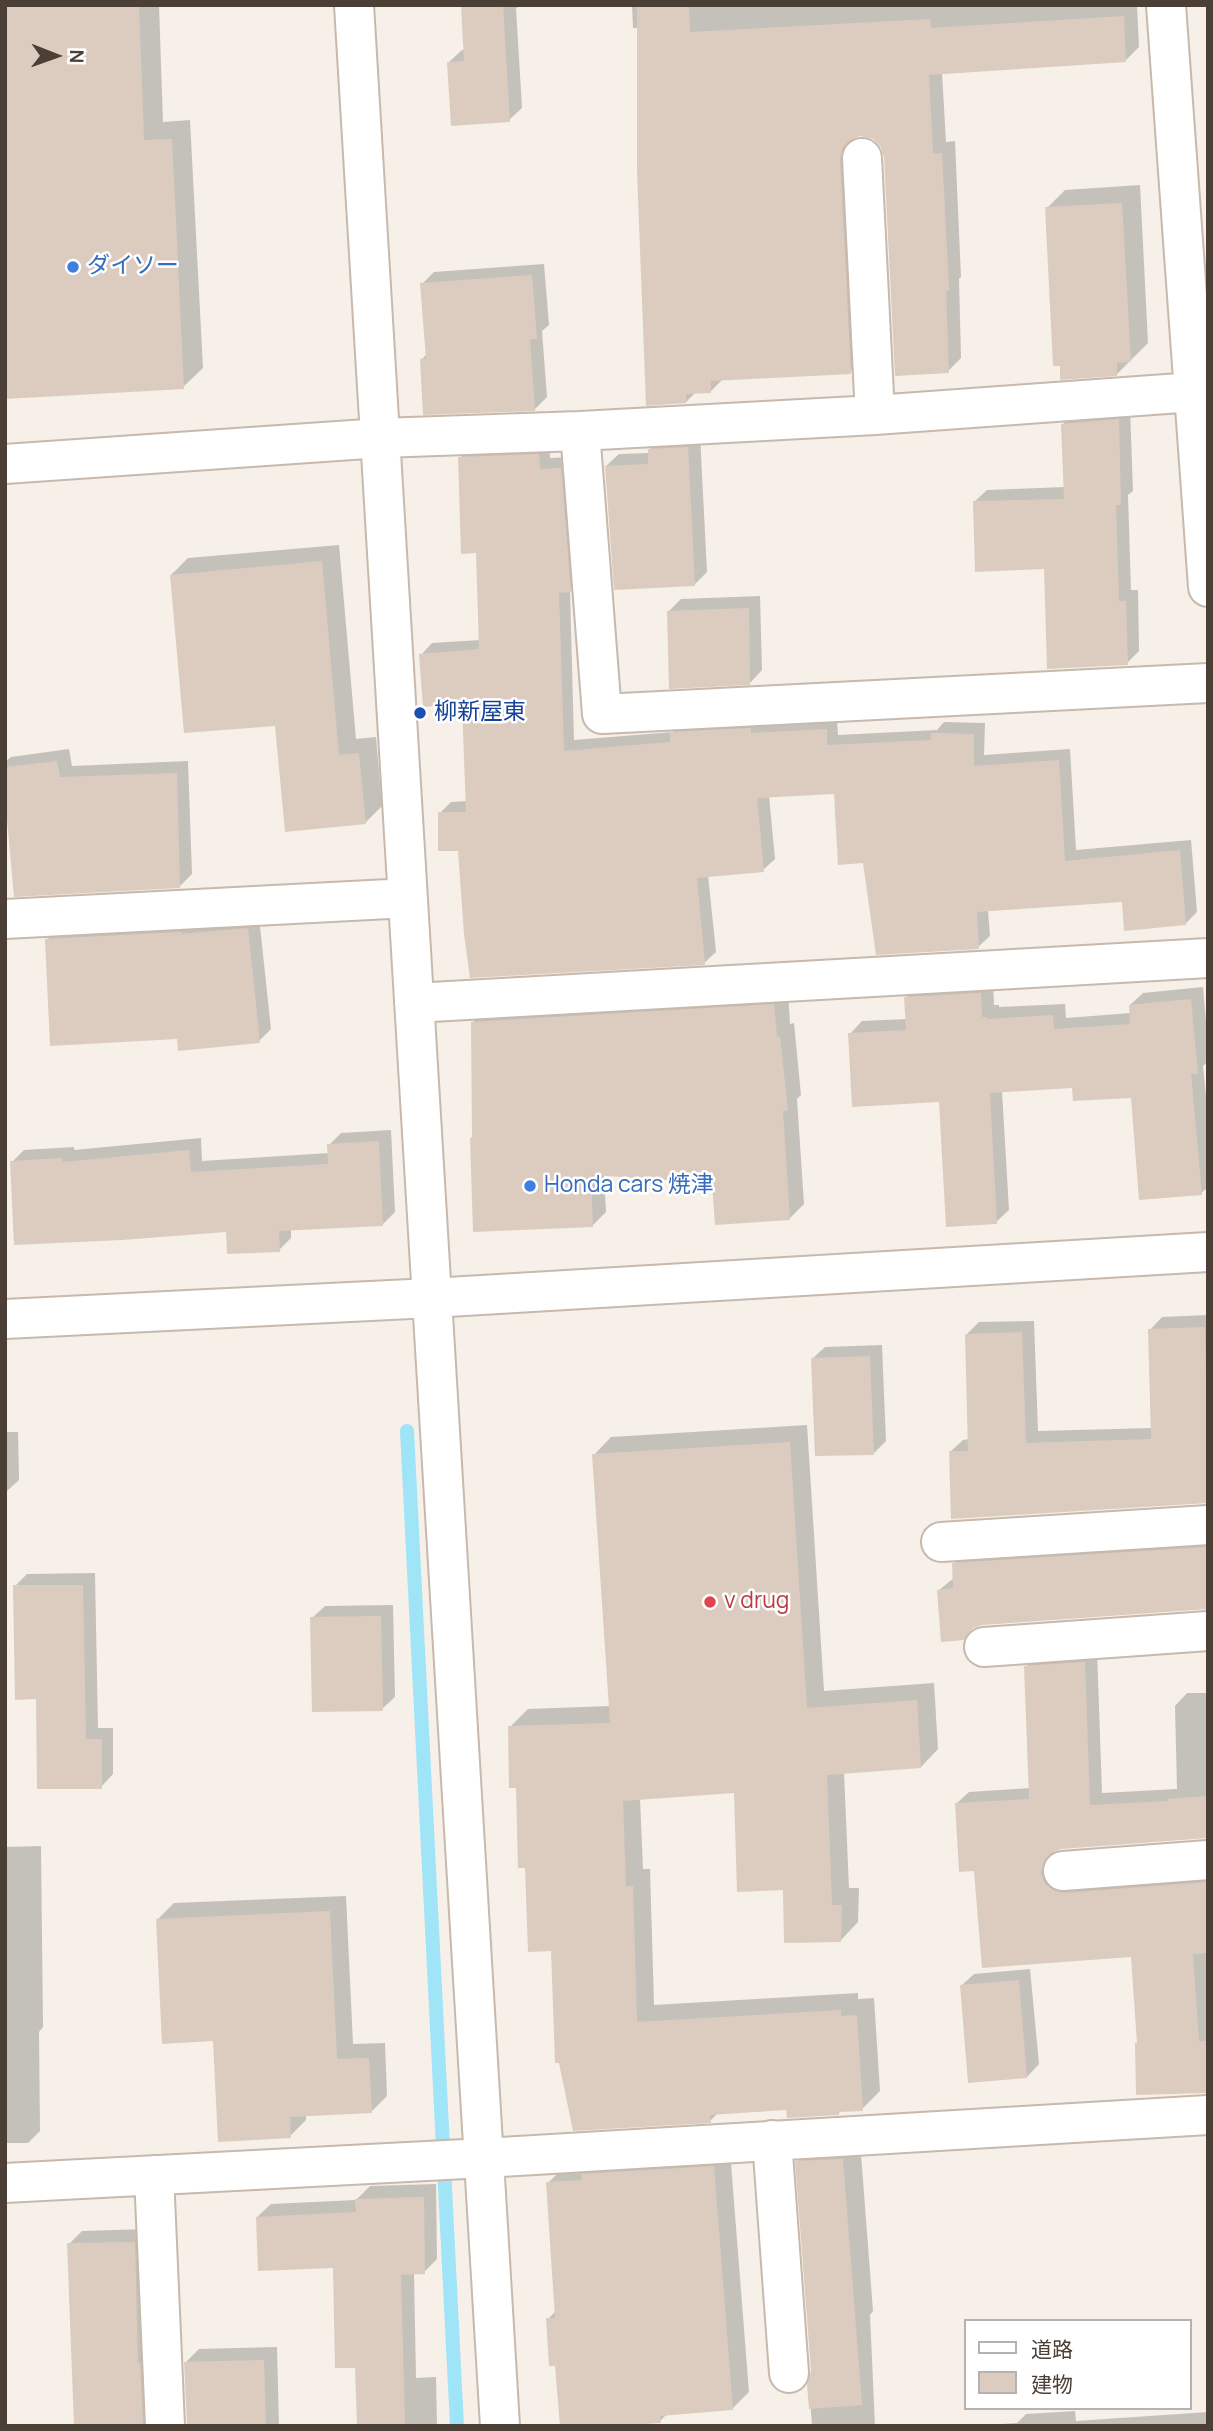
<!DOCTYPE html>
<meta charset="utf-8">
<style>
body{margin:0}
#map{position:relative;width:1213px;height:2431px;overflow:hidden;background:#f6f0e9;font-family:Manrope,"Noto Sans JP",sans-serif}
canvas{display:block}
.frame{position:absolute;inset:0;border:7px solid #4b3f36;pointer-events:none}
.legend{position:absolute;left:964px;top:2319px;width:228px;height:91px;box-sizing:border-box;background:#fff;border:2px solid #b7b2af;margin:0;padding:9px 12px;list-style:none;font-size:21px;color:#4b3f36}
.legend li{display:flex;align-items:center;gap:14px;height:35px}
.legend b{width:35px;border:2px solid #b7b2af}
.north{position:absolute;left:21px;top:21px;width:70px;height:70px;-webkit-text-stroke:5px #fff;paint-order:stroke;rotate:91deg;font-size:19px;font-weight:700;line-height:28px;text-align:center;color:#4b3f36}
.north::after{content:'';display:block;margin:auto;width:24px;height:32px;background:#4b3f36;clip-path:polygon(50% 0,100% 100%,50% 72%,0 100%)}
</style>
<div id="map">
<canvas width="1213" height="2431"></canvas>
<div class="frame"></div>
<ul class="legend">
<li><b style="height:9px;background:#fff"></b>道路</li>
<li><b style="height:19px;background:#dcccc0"></b>建物</li>
</ul>
<div class="north">N</div>
</div>
<script>
const ctx = document.querySelector('canvas').getContext('2d');
ctx.lineJoin = 'round';
function fillPath(path, color) {
  ctx.fillStyle = color;
  ctx.fill(path, 'evenodd');
}
function toPath(rows) {
  const path = new Path2D();
  for (const r of rows) {
    path.moveTo(r[0], r[1]);
    for (let i = 2; i < r.length; i += 2) path.lineTo(r[i], r[i + 1]);
  }
  return path;
}
function stroke(path, color, width, dash) {
  ctx.strokeStyle = color;
  ctx.lineWidth = width;
  ctx.lineCap = dash ? 'butt' : 'round';
  ctx.setLineDash(dash || []);
  ctx.stroke(path);
}
function label(font, color, halo, rows, align = 'center') {
  ctx.font = font + ' Manrope,"Noto Sans JP",sans-serif';
  ctx.lineWidth = 5;
  ctx.setLineDash([]);
  ctx.textBaseline = 'middle';
  ctx.strokeStyle = halo;
  ctx.fillStyle = color;
  for (const [text, x, y, turn = 0] of rows) {
    ctx.save();
    ctx.translate(x, y);
    ctx.rotate((+turn || 0) * Math.PI / 180);
    ctx.textAlign = isNaN(turn) ? turn : align;
    if (halo) ctx.strokeText(text, 0, 0);
    ctx.fillText(text, 0, 0);
    ctx.restore();
  }
}
fillPath(toPath([
 [5,5,159,5,163,122,190,120,203,368,183,387],
 [462,5,523,5,516,8,522,108,509,120,449,62,462,50,465,50],
 [632,5,1137,5,1139,47,1126,60,942,72,946,142,955,141,961,277,959,279,961,358,948,371,882,146,873,137,860,134,854,136,852,145,863,359,850,372,724,378,711,391,696,392,686,402,639,28,633,28],
 [1140,185,1148,343,1117,374,1047,208,1065,190],
 [544,264,549,325,542,331,547,397,535,409,421,360,427,354,422,284,434,272],
 [1130,408,1133,491,1128,495,1131,590,1138,590,1139,651,1127,663,1046,567,974,502,987,490,1065,487,1063,424,1076,412],
 [700,435,707,572,694,585,606,466,619,454,649,453,649,450,662,438],
 [549,444,550,458,572,457,581,579,570,591,574,740,673,732,683,722,837,719,838,735,937,730,944,722,985,723,984,755,1070,749,1076,850,1191,840,1197,912,1186,923,1124,901,988,910,990,936,978,947,864,862,835,792,769,796,775,859,763,870,708,875,716,952,704,963,460,849,440,813,451,802,468,801,464,702,421,655,432,643,480,640,477,551,460,458,471,447],
 [339,545,356,739,376,737,382,806,365,823,277,724,171,575,188,558],
 [760,596,762,670,750,683,669,611,681,599],
 [69,749,72,766,188,761,192,874,180,886,5,814,5,762,11,757],
 [259,917,271,1029,259,1041,179,1037,47,940,59,927],
 [993,981,994,1005,999,1005,999,1007,1065,1004,1066,1018,1131,1013,1130,1005,1143,993,1203,987,1208,1044,1208,1061,1203,1066,1208,1117,1208,1187,1201,1193,1132,1096,1073,1086,1002,1091,1009,1210,996,1222,941,1100,850,1034,862,1021,907,1019,906,998,918,985],
 [788,991,790,1024,794,1023,801,1095,797,1099,804,1204,790,1218,713,1181,604,1174,606,1212,592,1226,474,1136,473,1022,487,1009],
 [391,1130,395,1212,383,1224,291,1228,291,1238,279,1250,228,1230,12,1162,24,1150,74,1147,74,1150,201,1138,202,1161,329,1153,329,1145,341,1133],
 [1208,1315,1208,1502,950,1452,963,1440,969,1439,966,1335,979,1322,1034,1321,1038,1431,1152,1428,1150,1330,1162,1317],
 [882,1345,886,1441,874,1453,812,1359,825,1347],
 [807,1425,824,1691,934,1683,938,1749,921,1767,844,1772,849,1888,859,1888,858,1922,841,1940,785,1888,736,1792,640,1798,643,1869,650,1869,654,2005,858,1993,858,1999,874,1998,880,2091,862,2109,842,2110,839,2113,788,2108,718,2113,710,2121,553,1949,527,1866,510,1727,528,1709,610,1706,594,1455,611,1437],
 [5,1432,18,1432,19,1480,7,1491,5,1491],
 [1208,1537,1208,1608,982,1623,975,1626,963,1638,939,1590,954,1578,954,1564,966,1552],
 [95,1573,98,1728,113,1728,113,1774,101,1787,37,1698,15,1586,27,1574],
 [393,1605,395,1697,382,1709,312,1618,325,1606],
 [1097,1650,1102,1793,1177,1789,1175,1706,1187,1693,1208,1693,1208,1837,1061,1847,1054,1850,1053,1859,1208,1871,1208,1951,1206,1951,1208,1982,1208,2092,1136,2044,1139,2041,1132,1956,976,1869,956,1804,969,1792,1031,1788,1026,1667,1038,1654],
 [41,1846,43,2027,39,2032,40,2131,28,2143,5,2143,5,1847],
 [346,1896,353,2044,385,2043,387,2096,371,2112,306,2114,306,2120,290,2136,158,1919,174,1903],
 [1030,1969,1039,2064,1027,2077,961,1986,974,1974],
 [860,2141,873,2311,870,2315,875,2426,812,2426,809,2384,813,2372,797,2162,815,2144],
 [730,2151,749,2392,733,2408,667,2414,660,2421,646,2422,647,2426,561,2426,557,2364,548,2319,556,2311,548,2183,564,2167],
 [436,2184,437,2259,424,2272,414,2273,416,2378,436,2377,437,2426,358,2426,357,2366,335,2266,257,2217,271,2204,356,2200,370,2186],
 [147,2229,161,2426,75,2426,69,2244,82,2231],
 [277,2347,279,2426,188,2426,186,2362,199,2349],
 [1075,2411,1076,2421,1208,2412,1208,2426,968,2426,1017,2423,1026,2414]
]), '#0003');
stroke(toPath([
 [407,1431,457,2426]
]), '#a0e4f8', 14);
fillPath(toPath([
 [5,5,139,5,144,140,172,139,184,389,5,399],
 [461,5,503,5,510,122,451,126,447,62,464,61],
 [637,5,689,5,690,32,930,19,931,28,1124,16,1126,62,929,75,933,154,942,153,949,291,946,291,949,373,895,376,884,157,881,147,873,139,860,136,850,140,843,147,840,159,851,374,711,381,711,393,686,394,686,403,646,406,637,171],
 [1122,203,1131,362,1117,363,1117,376,1060,380,1060,366,1053,366,1045,207],
 [532,275,537,339,530,339,535,411,423,415,420,359,426,359,420,283],
 [1119,419,1121,505,1116,505,1119,601,1126,601,1128,665,1047,669,1044,569,975,572,973,501,1064,499,1061,424],
 [688,447,695,586,614,590,605,466,648,464,648,449],
 [539,454,540,469,561,468,571,592,559,593,564,751,670,742,670,732,751,728,751,733,827,729,827,745,931,740,931,733,974,734,974,766,1059,760,1065,861,1180,850,1186,925,1124,931,1122,902,977,912,979,949,876,955,863,863,838,865,834,794,757,798,764,872,697,878,705,965,470,978,464,934,458,851,438,851,438,812,466,812,462,704,423,707,419,654,479,649,476,553,461,554,458,457],
 [322,561,339,755,359,753,366,824,285,832,275,726,184,733,170,575],
 [749,608,750,685,669,689,667,611],
 [57,761,60,777,177,773,180,888,14,897,5,798,5,767],
 [248,928,260,1043,178,1051,177,1039,50,1046,45,939,182,932,182,934],
 [981,993,982,1017,987,1017,987,1019,1053,1015,1054,1029,1130,1024,1129,1005,1191,999,1198,1074,1191,1074,1202,1195,1139,1200,1131,1098,1073,1101,1072,1088,990,1093,997,1224,946,1227,939,1102,852,1107,848,1033,906,1030,904,997],
 [774,1004,777,1037,780,1037,788,1110,783,1111,790,1220,715,1225,712,1183,591,1175,593,1227,473,1232,470,1138,472,1137,471,1022],
 [379,1141,383,1226,279,1231,280,1252,227,1254,226,1232,122,1240,14,1245,10,1161,62,1158,63,1162,189,1150,191,1172,328,1164,327,1144],
 [1205,1327,1208,1503,951,1519,949,1451,968,1451,965,1334,1022,1332,1026,1443,1151,1439,1148,1329],
 [870,1356,874,1455,815,1456,811,1358],
 [790,1442,807,1708,917,1700,921,1768,827,1775,832,1905,842,1905,841,1942,784,1943,783,1890,737,1892,734,1793,623,1801,626,1886,633,1886,637,2022,841,2010,841,2016,857,2015,863,2111,839,2112,839,2115,787,2118,786,2110,710,2115,711,2123,573,2131,559,2063,555,2063,551,1951,528,1952,525,1868,518,1868,516,1788,509,1788,508,1726,610,1723,592,1454],
 [1208,1547,1208,1609,982,1625,971,1629,964,1640,941,1642,937,1590,953,1588,952,1563],
 [13,1585,83,1585,86,1739,102,1739,102,1789,37,1789,36,1699,15,1700],
 [381,1616,383,1711,312,1712,310,1617],
 [1085,1662,1090,1805,1168,1801,1168,1799,1208,1796,1208,1838,1061,1849,1051,1853,1044,1861,1041,1873,1045,1884,1053,1890,1064,1893,1208,1882,1208,1953,1193,1954,1199,2041,1208,2041,1208,2093,1136,2095,1135,2043,1137,2043,1131,1957,982,1968,974,1871,959,1872,955,1803,1029,1799,1024,1666],
 [330,1911,337,2059,369,2058,372,2113,290,2117,291,2138,218,2142,213,2041,162,2044,156,1919],
 [1019,1980,1027,2078,968,2083,960,1985],
 [843,2159,862,2405,809,2409,807,2384,811,2371,795,2161],
 [714,2166,733,2410,660,2416,661,2423,615,2426,560,2426,555,2366,549,2366,546,2318,555,2318,546,2182,582,2180,581,2174],
 [424,2197,425,2274,401,2275,405,2426,357,2426,355,2368,335,2368,333,2268,258,2271,256,2217,356,2212,355,2199],
 [135,2242,138,2363,140,2362,143,2426,74,2426,67,2243],
 [264,2360,266,2426,187,2426,184,2362]
]), '#dcccc0');
const minor = toPath([
 [354,5,500,2426],
 [1166,5,1208,587],
 [862,158,875,415],
 [580,431,602,714,1208,683],
 [5,464,381,438,580,431,875,415,1208,391],
 [5,919,408,898],
 [414,1003,1208,958],
 [5,1319,431,1298,1208,1252],
 [941,1542,1208,1525],
 [984,1647,1208,1631],
 [1063,1871,1208,1860],
 [772,2140,789,2373],
 [154,2175,165,2426],
 [5,2183,484,2158,1208,2115]
]);
stroke(minor, '#c6b9ad', 42);
stroke(minor, '#fff', 38);
for (const [x, y, r, color] of [
 [73,267,7,"#3f7fe0"],
 [420,713,7,"#1a4fb4"],
 [530,1186,7,"#3f7fe0"],
 [710,1602,7,"#e0444e"]
]) {
  const dot = new Path2D();
  dot.arc(x, y, r, 0, 2 * Math.PI);
  ctx.fillStyle = color;
  ctx.fill(dot);
  stroke(dot, '#fff', 2.5);
}
label('23px', '#366cbe', '#fff', [
 ["ダイソー",87,267],
 ["Honda cars 焼津",544,1186]
], 'left');
label('23px', '#164399', '#fff', [
 ["柳新屋東",434,713]
], 'left');
label('23px', '#be3a42', '#fff', [
 ["v drug",724,1602]
], 'left');
</script>
